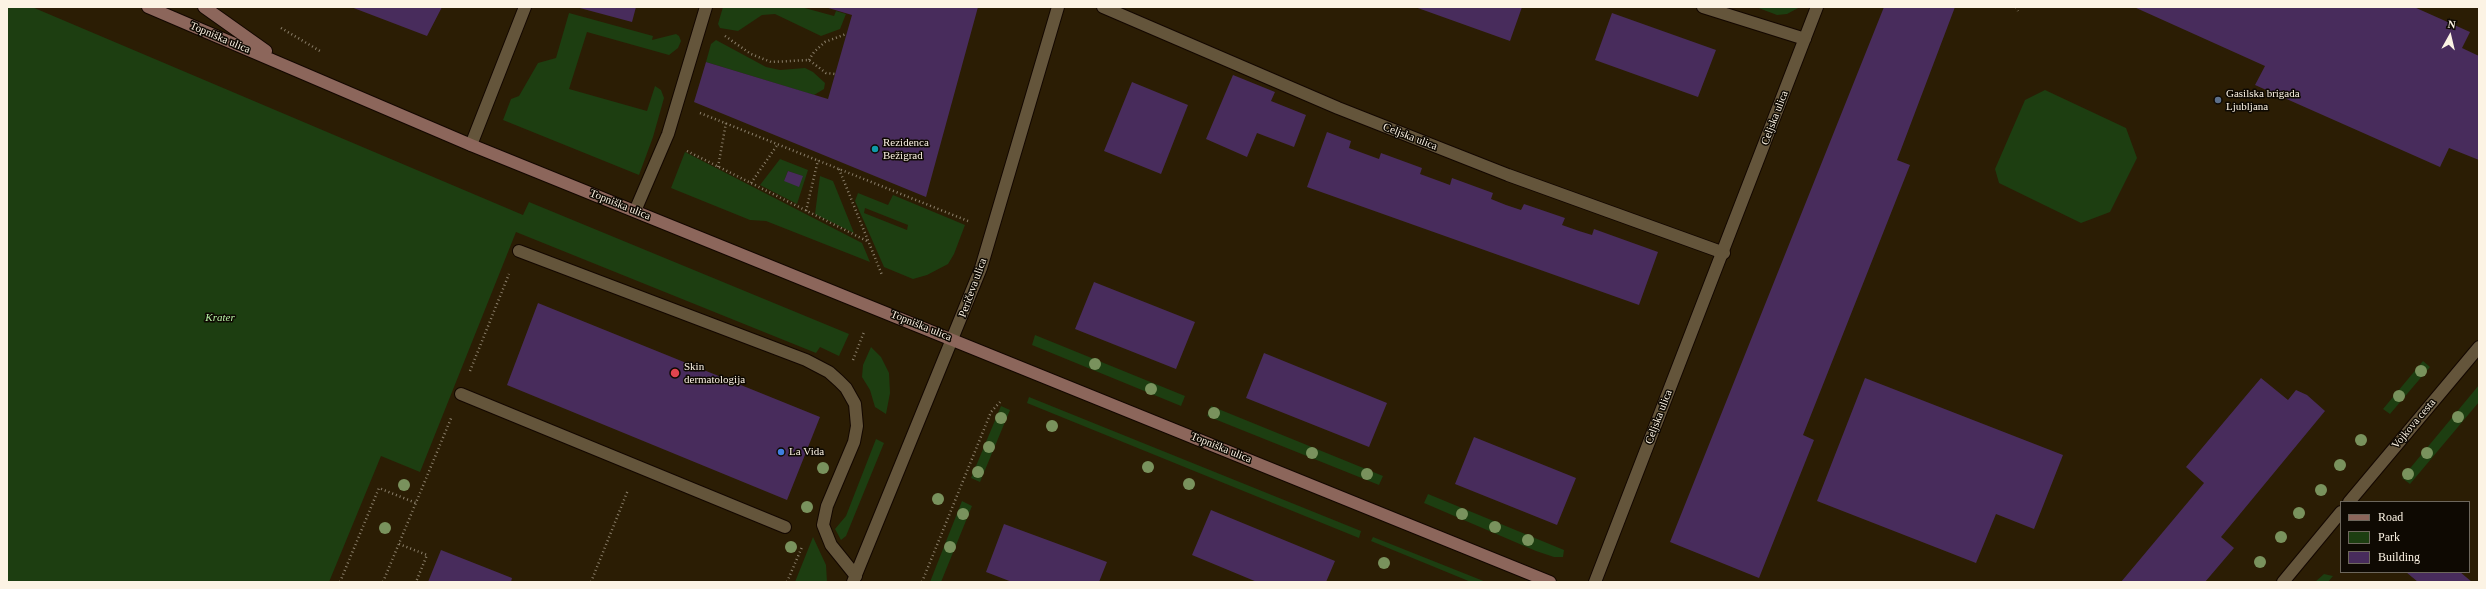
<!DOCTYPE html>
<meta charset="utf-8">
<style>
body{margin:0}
#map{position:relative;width:2486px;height:589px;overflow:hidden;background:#2b1d04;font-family:"Times New Roman",serif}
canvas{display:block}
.frame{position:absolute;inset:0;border:8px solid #fcf3e4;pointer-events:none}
.legend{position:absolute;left:2340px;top:501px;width:130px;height:72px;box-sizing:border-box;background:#0e0902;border:1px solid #6d675c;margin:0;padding:5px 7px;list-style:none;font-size:12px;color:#fcf3e4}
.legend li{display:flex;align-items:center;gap:8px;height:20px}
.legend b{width:20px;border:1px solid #6d675c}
.north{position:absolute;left:2430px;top:16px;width:40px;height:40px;-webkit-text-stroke:3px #0e0902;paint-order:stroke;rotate:8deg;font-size:11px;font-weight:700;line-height:16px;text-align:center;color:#fcf3e4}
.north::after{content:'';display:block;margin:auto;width:14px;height:18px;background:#fcf3e4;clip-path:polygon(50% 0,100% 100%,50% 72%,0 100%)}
</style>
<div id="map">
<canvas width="2486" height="589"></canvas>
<div class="frame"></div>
<ul class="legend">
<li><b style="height:5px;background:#8c665b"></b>Road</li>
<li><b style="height:11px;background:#1d3e11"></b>Park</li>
<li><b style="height:11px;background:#482c5c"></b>Building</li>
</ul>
<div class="north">N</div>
</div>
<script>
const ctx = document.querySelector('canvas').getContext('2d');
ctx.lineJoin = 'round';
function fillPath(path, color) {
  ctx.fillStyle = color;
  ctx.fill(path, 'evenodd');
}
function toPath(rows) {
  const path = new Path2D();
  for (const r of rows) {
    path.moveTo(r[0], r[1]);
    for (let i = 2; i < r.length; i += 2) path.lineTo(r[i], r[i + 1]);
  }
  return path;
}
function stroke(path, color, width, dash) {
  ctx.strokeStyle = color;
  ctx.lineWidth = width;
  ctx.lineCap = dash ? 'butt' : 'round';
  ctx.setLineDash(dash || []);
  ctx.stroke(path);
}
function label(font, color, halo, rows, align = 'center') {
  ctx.font = font + ' "Times New Roman",serif';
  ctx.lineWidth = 3;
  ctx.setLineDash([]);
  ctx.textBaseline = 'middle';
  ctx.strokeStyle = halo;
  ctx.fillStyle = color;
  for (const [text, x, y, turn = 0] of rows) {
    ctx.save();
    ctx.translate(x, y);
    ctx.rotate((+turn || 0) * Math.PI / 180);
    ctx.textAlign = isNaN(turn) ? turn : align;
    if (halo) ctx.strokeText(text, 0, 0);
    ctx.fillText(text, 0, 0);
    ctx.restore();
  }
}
fillPath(toPath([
 [7,7,32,7,523,215,529,202,849,334,839,356,820,347,816,353,516,232,420,472,381,456,329,582,7,582],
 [723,7,801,7,834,16,836,11,846,14,840,29,821,36,775,14,762,15,738,31,720,28,718,24],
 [1756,7,1800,7,1787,14,1777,15],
 [569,13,653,36,652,40,676,34,679,36,681,41,678,48,669,55,587,32,569,89,647,111,655,86,661,90,664,98,653,137,639,175,503,120,511,99,519,96,538,63,556,58],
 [716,40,766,67,780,70,805,68,813,72,825,83,824,89,814,95,706,62,711,44],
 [2045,90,2126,128,2137,158,2110,212,2081,223,1999,183,1995,169,2025,100],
 [685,152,862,243,870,262,766,221,750,220,671,188],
 [780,159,808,170,797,204,760,185],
 [788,171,802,176,784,181],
 [820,176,833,181,854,233,815,214],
 [858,193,888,205,893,195,965,225,954,254,948,264,927,275,913,279,884,267,855,201],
 [865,208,908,225,907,230,864,213],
 [1035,335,1185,396,1181,406,1032,345],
 [871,347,881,357,889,373,890,393,886,414,875,407,870,390,862,377,863,365],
 [2423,361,2430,367,2390,414,2383,409],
 [2479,385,2479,402,2410,484,2402,478],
 [1029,397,1361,531,1359,538,1027,403],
 [1001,406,1010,410,980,482,971,478],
 [1211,406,1383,476,1379,485,1207,416],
 [876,439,884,443,846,536,841,540,835,529,846,516],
 [1428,494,1564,550,1563,557,1554,557,1536,551,1424,503],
 [962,501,972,506,941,582,930,582],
 [813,537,826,565,827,582,795,582],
 [1373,537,1486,582,1471,582,1371,541],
 [2324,574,2333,576,2328,582,2315,582]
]), '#1d3e11');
fillPath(toPath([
 [351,7,442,7,427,36],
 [576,7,636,7,632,22],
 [825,7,978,7,926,197,694,102,706,62,828,99,852,15],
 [1415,7,1522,7,1510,41],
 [1884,7,1955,7,1897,160,1910,165,1803,435,1814,440,1759,578,1670,542],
 [2134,7,2414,7,2470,32,2462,48,2479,56,2479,160,2449,148,2440,167,2255,85,2265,66],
 [1612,13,1716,50,1698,97,1595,60],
 [1233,75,1275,92,1271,101,1306,115,1294,147,1257,133,1247,157,1206,139],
 [1132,82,1188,105,1161,174,1104,151],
 [1327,132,1351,141,1349,148,1379,159,1381,153,1422,168,1420,174,1450,185,1452,178,1493,193,1491,199,1506,205,1521,210,1524,204,1565,218,1562,225,1579,231,1592,235,1594,229,1658,252,1639,305,1307,187],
 [788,171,803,176,799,187,784,181],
 [1094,282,1195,322,1176,369,1075,329],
 [538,303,820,417,787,500,507,385],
 [1264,353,1387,403,1369,447,1246,398],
 [1865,378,2063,455,2034,529,1996,514,1976,563,1817,501],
 [2261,378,2288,400,2296,390,2307,395,2325,411,2221,537,2234,548,2205,582,2121,582,2204,483,2186,467],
 [1474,437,1576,478,1557,525,1455,484],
 [1211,510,1335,561,1326,582,1257,582,1192,555],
 [1004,524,1107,562,1099,582,1012,582,986,572],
 [441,550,512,578,511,582,428,582],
 [2406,572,2460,572,2472,582,2418,582]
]), '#482c5c');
const service = toPath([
 [1103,7,1338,108,1508,175,1724,253],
 [471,145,525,7],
 [635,211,668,134,706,7],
 [519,251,806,360,829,372,839,381,846,388,855,404,857,426,854,442,827,506,823,525,831,545,856,576]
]);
const pedestrian = toPath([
 [461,394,785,527]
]);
const minor = toPath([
 [1703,7,1805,39],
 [853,582,981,268,1058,7],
 [1595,582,1817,7]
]);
const tertiary = toPath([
 [2349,502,2479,347],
 [2283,582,2341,512]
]);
const secondary = toPath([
 [148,7,471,145,1550,582],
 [204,7,266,51]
]);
stroke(service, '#130700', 14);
stroke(pedestrian, '#130700', 14);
stroke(minor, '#130700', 14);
stroke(tertiary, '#130700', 14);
stroke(secondary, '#130700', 14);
stroke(toPath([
 [2016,7,2018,11],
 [281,28,320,51],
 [725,36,751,54,771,62,809,60,826,73,835,74],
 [809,60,814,52,825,42,846,34],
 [700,113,968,221],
 [687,151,869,242],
 [718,167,726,123],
 [839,169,882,275],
 [751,183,778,144],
 [806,211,818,160],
 [853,360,864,332],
 [470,371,509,274],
 [399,544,427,555,416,582],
 [340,582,379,488,416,503],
 [383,582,452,416],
 [591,582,628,490],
 [787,582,802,547],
 [922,582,991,412,1000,402]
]), '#8c806c', 2.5, [1, 3]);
stroke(service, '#64553b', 12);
stroke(pedestrian, '#64553b', 12);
stroke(minor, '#64553b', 12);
stroke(tertiary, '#64553b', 12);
stroke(secondary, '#8c665b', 12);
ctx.fillStyle = '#79925d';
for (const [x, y] of [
 [1095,364],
 [2421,371],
 [1151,389],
 [2399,396],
 [1214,413],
 [2458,417],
 [1001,418],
 [1052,426],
 [2361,440],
 [989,447],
 [1312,453],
 [2427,453],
 [2340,465],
 [1148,467],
 [823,468],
 [978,472],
 [1367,474],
 [2408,474],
 [1189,484],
 [404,485],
 [2321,490],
 [938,499],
 [807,507],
 [2299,513],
 [963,514],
 [1462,514],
 [1495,527],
 [385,528],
 [2281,537],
 [1528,540],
 [791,547],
 [950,547],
 [2260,562],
 [1384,563]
]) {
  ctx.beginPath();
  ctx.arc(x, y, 6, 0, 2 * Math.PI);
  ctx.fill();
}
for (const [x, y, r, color] of [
 [2218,100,4,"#5c6f8a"],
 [875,149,4,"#0f9aa8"],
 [675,373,5,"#e0444e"],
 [781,452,4,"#3f7fe0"]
]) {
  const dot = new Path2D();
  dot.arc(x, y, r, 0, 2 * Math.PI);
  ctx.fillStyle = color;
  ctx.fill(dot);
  stroke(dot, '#0e0902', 1.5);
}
label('11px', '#fcf3e4', '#0e0902', [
 ["Topniška ulica",220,38,23],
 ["Celjska ulica",1775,118,-69],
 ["Celjska ulica",1410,137,21],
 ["Topniška ulica",620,205,22],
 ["Peričeva ulica",973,288,-70],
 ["Topniška ulica",921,326,22],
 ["Celjska ulica",1659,417,-69],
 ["Vojkova cesta",2414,424,-50],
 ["Topniška ulica",1221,448,22]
]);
label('11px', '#fcf3e4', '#0e0902', [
 ["Gasilska brigada",2226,94],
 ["Ljubljana",2226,107],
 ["Rezidenca",883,143],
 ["Bežigrad",883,156],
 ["Skin",684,367],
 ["dermatologija",684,380],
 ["La Vida",789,452]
], 'left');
label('italic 11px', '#b8f2a6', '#0e0902', [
 ["Krater",220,318]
]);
</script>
